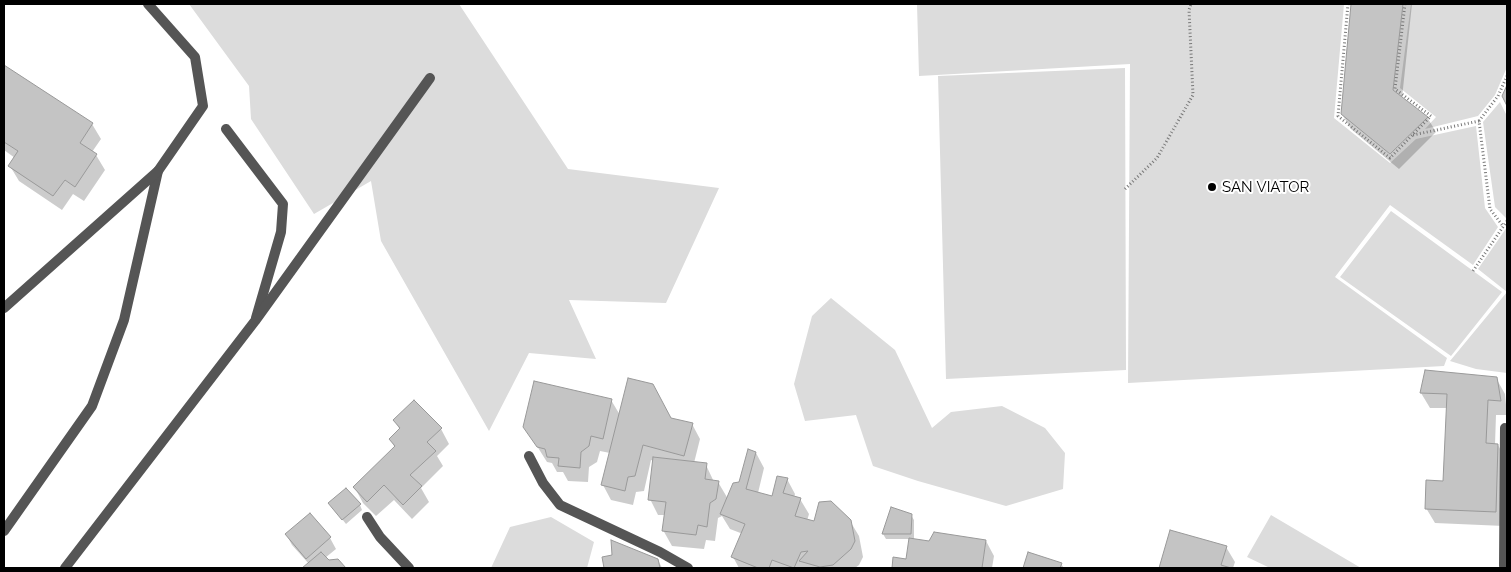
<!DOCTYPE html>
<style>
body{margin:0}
#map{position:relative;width:1511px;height:572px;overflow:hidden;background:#fff;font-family:Raleway,sans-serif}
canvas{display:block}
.frame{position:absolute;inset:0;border:5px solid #000;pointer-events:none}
</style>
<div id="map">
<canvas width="1511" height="572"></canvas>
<div class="frame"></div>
</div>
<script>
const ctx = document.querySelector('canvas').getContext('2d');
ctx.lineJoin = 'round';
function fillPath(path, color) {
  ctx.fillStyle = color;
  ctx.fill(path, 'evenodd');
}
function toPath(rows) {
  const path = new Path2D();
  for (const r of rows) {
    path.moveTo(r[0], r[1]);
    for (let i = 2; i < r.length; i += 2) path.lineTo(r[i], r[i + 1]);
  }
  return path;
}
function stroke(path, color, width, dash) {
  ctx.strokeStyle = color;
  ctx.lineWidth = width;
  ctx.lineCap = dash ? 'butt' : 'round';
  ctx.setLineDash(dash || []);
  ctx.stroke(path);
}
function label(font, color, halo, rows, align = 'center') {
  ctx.font = font + ' Raleway,sans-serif';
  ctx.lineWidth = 4;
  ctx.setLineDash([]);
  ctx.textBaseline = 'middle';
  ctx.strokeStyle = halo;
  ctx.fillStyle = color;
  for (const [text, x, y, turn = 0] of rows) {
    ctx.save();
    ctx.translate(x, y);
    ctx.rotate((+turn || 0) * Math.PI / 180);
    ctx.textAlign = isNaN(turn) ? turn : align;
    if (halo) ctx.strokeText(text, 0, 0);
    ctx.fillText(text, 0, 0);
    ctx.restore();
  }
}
fillPath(toPath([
 [189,4,459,4,568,169,719,188,666,303,569,300,596,359,529,353,489,431,381,241,371,181,314,214,251,119,249,86],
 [917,4,1344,4,1334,118,1390,163,1416,139,1476,126,1485,208,1498,227,1473,265,1390,205,1335,277,1447,358,1444,366,1128,383,1130,64,919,76],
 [1411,4,1507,4,1507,67,1495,95,1478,116,1425,129,1436,117,1400,88],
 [1125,68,1126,370,946,379,938,76],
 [1500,102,1507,116,1507,216,1506,218,1495,207,1483,122],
 [1391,211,1502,292,1451,356,1340,277],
 [1507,227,1507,373,1476,369,1450,361,1507,292,1478,269],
 [831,298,895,350,932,428,951,412,1002,406,1045,428,1065,453,1063,489,1006,506,918,481,873,466,856,415,805,421,794,384,812,316],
 [1271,515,1361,568,1270,568,1247,557],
 [551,517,594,542,587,568,491,568,510,527]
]), '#dcdcdc');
fillPath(toPath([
 [1352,4,1412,4,1402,98,1427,117,1436,132,1399,169,1351,129,1342,114],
 [4,66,92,124,101,139,92,152,96,155,105,170,84,201,73,194,62,210,19,181,10,166,15,158,4,150],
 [1426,372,1496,378,1505,394,1507,415,1496,415,1495,445,1498,445,1506,460,1504,526,1435,523,1426,508,1444,482,1448,408,1430,408,1421,393],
 [611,400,620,415,672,419,692,424,700,439,694,463,706,465,714,482,718,482,728,499,740,483,756,453,764,468,758,493,773,497,787,479,795,494,794,498,800,499,809,514,807,521,815,523,850,521,859,536,863,557,859,565,855,568,739,568,733,557,743,534,730,529,722,516,718,518,715,541,706,540,704,549,672,546,663,530,665,515,658,515,650,499,654,461,651,460,644,491,636,492,633,505,611,500,603,485,610,453,600,451,597,462,589,467,588,482,568,481,563,472,557,472,552,463,547,462,525,427],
 [394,420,441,429,449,444,437,456,443,466,421,488,429,502,412,519,394,500,376,516,363,503,355,488,395,448,390,439,400,430],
 [330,504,360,505,362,510,346,524],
 [310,514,330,538,336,549,325,558,328,562,337,560,344,568,304,568,309,564,292,545,286,534],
 [911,515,914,520,914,540,929,543,986,541,994,556,992,568,893,568,894,559,907,560,910,539,886,539,883,534],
 [1171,531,1226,547,1235,562,1233,568,1160,568],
 [1029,554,1061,564,1064,568,1024,568],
 [604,558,658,560,662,568,605,568]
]), '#0003');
const building = toPath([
 [1351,4,1403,4,1393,90,1428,117,1390,154,1341,114,1351,4],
 [4,65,93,123,80,143,97,154,75,187,65,180,53,196,8,166,18,151,4,142,4,65],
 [1507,85,1507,106,1502,96,1507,85],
 [1425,370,1497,377,1501,401,1488,400,1486,443,1498,444,1496,512,1425,509,1426,480,1443,481,1447,394,1420,393,1425,370],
 [628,378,653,384,671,418,693,423,684,456,643,445,635,476,628,477,625,491,601,485,628,378],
 [534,381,612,399,603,439,591,436,589,446,581,452,580,468,558,466,559,458,547,457,545,449,537,447,523,427,534,381],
 [414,400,442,428,427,442,436,451,410,475,422,486,403,505,384,485,367,502,353,487,395,446,389,439,400,428,393,420,414,400],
 [748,449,756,452,746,489,772,496,777,476,788,478,783,493,801,498,795,516,814,521,819,502,831,501,851,520,855,541,851,549,833,565,820,567,799,561,808,551,801,552,794,568,772,560,769,568,758,568,731,557,745,524,720,514,733,483,739,482,748,449],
 [653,457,707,463,705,479,719,481,716,499,710,503,707,527,698,525,696,535,662,531,666,502,648,500,653,457],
 [346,488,361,504,342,520,328,503,346,488],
 [891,507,912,514,911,534,882,534,891,507],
 [310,513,331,537,306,559,285,534,310,513],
 [1170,530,1227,546,1221,565,1231,568,1159,568,1170,530],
 [934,532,986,540,982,568,892,568,893,557,906,559,909,538,929,541,934,532],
 [611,540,658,559,660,568,588,568,604,568,602,557,612,555,611,540],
 [321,552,329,560,338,559,346,568,302,568,321,552],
 [1028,552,1062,563,1060,568,1023,568,1028,552]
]);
fillPath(building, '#c4c4c4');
stroke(building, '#999', 1);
stroke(toPath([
 [1348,4,1338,116,1390,158,1431,116,1395,89,1405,4],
 [1479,121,1498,96,1507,76],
 [1413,135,1479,121,1490,209,1503,226],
 [1125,189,1157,158,1193,95,1189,10,1191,4],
 [1473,271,1507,221]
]), '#777', 3, [1, 2.5]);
stroke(toPath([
 [226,129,283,204,281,232,256,318],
 [4,531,92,406,124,320,158,171]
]), '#555', 10);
stroke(toPath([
 [4,308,158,171,203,106,195,57,148,4],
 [1505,428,1504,566,1506,568],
 [529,456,543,483,560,505,660,552,688,568],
 [367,517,380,537,409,568],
 [65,568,255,321,430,78]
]), '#555', 10);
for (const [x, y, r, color] of [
 [1212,187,5,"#000"]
]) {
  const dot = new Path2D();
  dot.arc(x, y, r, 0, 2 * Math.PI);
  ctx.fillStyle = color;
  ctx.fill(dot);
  stroke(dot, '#fff', 2);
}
label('15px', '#000', '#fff', [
 ["SAN VIATOR",1222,187]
], 'left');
</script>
